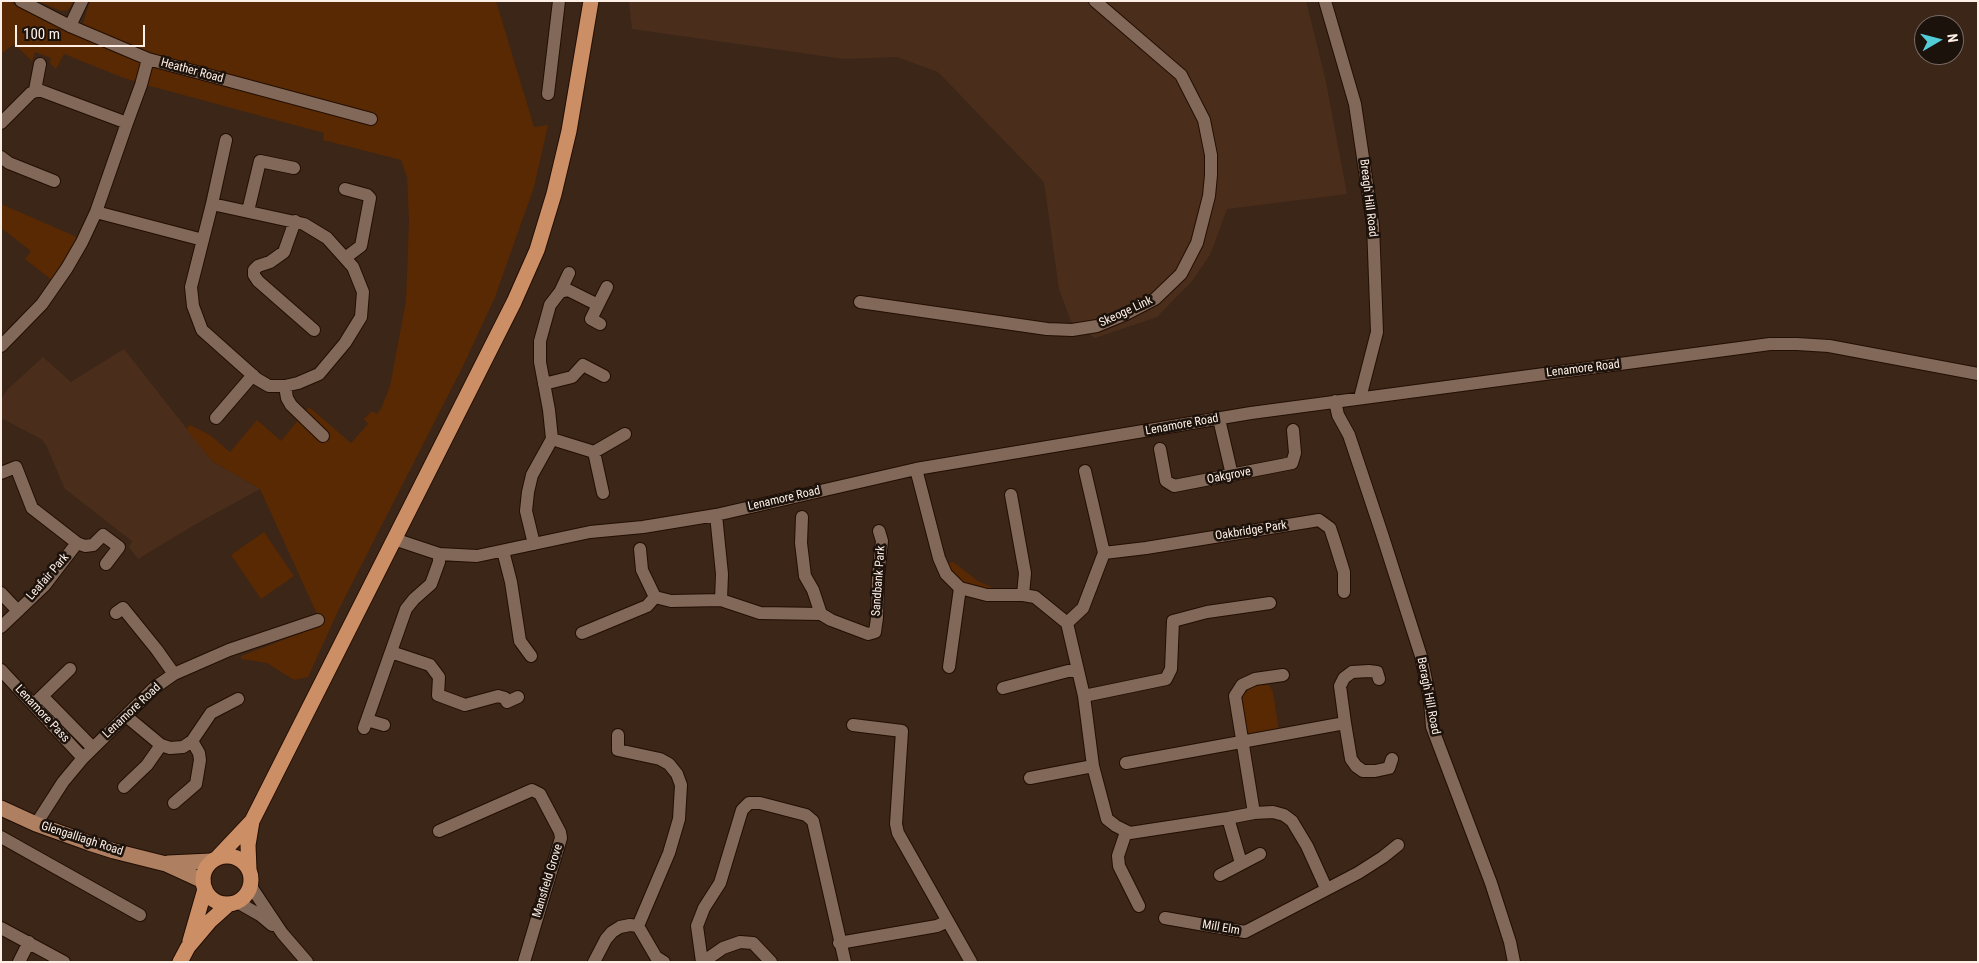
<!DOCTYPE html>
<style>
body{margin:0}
#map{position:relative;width:1979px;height:963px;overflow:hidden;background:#3c2618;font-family:"Roboto Condensed",sans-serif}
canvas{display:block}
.frame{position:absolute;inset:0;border:2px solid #feefe6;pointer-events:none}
.north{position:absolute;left:1914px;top:15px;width:50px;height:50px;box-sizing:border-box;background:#1c120c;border:1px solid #766a63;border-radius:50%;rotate:82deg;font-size:14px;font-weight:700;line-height:20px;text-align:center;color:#feefe6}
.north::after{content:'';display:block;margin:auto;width:18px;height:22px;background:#52ccd6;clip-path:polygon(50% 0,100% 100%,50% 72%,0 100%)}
.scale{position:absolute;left:15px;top:25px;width:130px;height:22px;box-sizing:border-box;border:2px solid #feefe6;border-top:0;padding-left:6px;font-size:15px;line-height:18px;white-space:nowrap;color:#feefe6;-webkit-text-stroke:4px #1c120c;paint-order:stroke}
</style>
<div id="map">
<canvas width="1979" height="963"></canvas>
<div class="frame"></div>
<div class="north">N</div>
<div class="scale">100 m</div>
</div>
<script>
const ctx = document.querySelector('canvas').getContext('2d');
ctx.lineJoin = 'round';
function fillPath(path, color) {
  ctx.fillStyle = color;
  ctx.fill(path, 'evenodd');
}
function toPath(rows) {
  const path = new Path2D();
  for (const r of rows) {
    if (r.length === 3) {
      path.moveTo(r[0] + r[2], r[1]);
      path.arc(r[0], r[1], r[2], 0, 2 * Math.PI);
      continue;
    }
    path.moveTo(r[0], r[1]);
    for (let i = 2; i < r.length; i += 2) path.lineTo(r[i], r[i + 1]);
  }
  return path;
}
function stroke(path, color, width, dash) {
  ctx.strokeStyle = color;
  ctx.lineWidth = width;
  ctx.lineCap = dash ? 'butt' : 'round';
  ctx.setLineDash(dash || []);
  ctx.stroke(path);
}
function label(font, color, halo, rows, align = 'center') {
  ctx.font = font + ' "Roboto Condensed",sans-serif';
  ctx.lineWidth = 5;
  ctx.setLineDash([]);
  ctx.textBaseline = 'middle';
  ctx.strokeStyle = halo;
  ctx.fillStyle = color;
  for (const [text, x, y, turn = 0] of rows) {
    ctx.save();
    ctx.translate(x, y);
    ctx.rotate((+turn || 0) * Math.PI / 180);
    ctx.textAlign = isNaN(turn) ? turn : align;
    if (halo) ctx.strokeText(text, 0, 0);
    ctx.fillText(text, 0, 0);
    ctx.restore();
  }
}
fillPath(toPath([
 [629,1,1306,1,1326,82,1347,194,1227,209,1210,255,1192,281,1157,317,1095,338,1071,321,1059,289,1044,182,938,72,897,57,844,59,632,29],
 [124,349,212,461,260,489,194,525,138,559,129,547,132,541,65,489,46,445,41,439,1,418,1,399,8,389,43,357,71,382]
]), '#4a2e1b');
fillPath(toPath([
 [1,1,8,1,79,37,90,1,496,1,534,127,548,125,534,187,495,297,463,366,338,611,308,677,294,680,267,663,241,659,241,656,322,625,260,489,212,461,186,429,190,425,210,435,230,452,257,420,281,441,309,407,351,443,368,424,364,419,372,411,377,414,381,409,390,386,406,301,409,221,407,177,401,160,323,140,324,133,150,86,121,77,64,54,56,69,50,63,51,58,35,52,32,61,14,44,1,54],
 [38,1,74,1,68,10,61,11],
 [1,204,79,238,53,281,25,259,31,251,1,228],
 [264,532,294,576,261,599,231,555],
 [953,562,978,581,995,589,993,591,965,586,956,579,947,564],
 [1265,685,1269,685,1273,692,1279,731,1248,734,1245,730,1241,703,1243,695,1253,686]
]), '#582902');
const minor = toPath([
 [21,1,70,26,148,59,371,119],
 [1325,1,1355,104,1373,225,1377,332,1360,398],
 [70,26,82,1],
 [35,90,40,64],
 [548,94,559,1],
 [1,123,31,93,39,90,127,123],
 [1,157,9,163,54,181],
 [345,189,367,195,370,198,361,246,345,258],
 [212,204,304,224,327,238,353,267,363,292,361,317,345,343,319,374,298,383,285,386,269,386,257,379,202,330,193,306,191,287,212,204],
 [212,204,226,140],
 [248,211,260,161,294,168],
 [96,212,203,240],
 [295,221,284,252,270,262,258,266,254,270,254,275,258,281,314,330],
 [560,292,568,290,598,305,591,319,600,324],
 [860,302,1047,329,1072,330,1097,326,1126,314,1155,299,1181,274,1197,243,1209,196,1211,175,1211,155,1204,120,1181,75,1095,1],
 [598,305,607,287],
 [1,346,42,304,67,268,82,242,96,212,127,123,141,85,148,59],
 [544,384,572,377,583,365,604,376],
 [285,386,287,398,291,405,323,436],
 [1335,401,1338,415,1349,435,1382,534,1421,656,1430,700,1432,727,1491,883,1510,942,1514,962],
 [216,418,253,375],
 [1219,419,1232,475],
 [552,439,594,452,603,493],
 [1160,449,1166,481,1174,486,1292,463,1295,453,1293,430],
 [594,452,625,434],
 [916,469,939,558,946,574,960,588,987,595,1023,595,1035,597,1067,623,1084,696,1093,766,1107,819,1116,826,1130,833,1228,818,1254,813,1273,812,1284,815,1292,821,1307,846,1326,888],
 [1085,471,1104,553],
 [1,473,16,467,32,508,77,543,85,546,93,545,103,535,119,547,106,564],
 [1011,495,1025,573,1023,595],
 [716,515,722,574,721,600,760,613,821,614,831,620,868,634,875,632,877,618,878,576,882,541,879,531],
 [802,517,801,543,805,576,813,590,821,614],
 [394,539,439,554,477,556,590,532,643,527,716,515,916,469,1251,413,1770,344,1797,344,1829,346,1978,374],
 [534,544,526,511,528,492,532,475,552,439,549,410,540,362,540,341,550,305,560,292,569,273],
 [640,549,642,570,655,597],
 [503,551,511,582,520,641,531,656],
 [1,593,18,611],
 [116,613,123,608,157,650,174,674],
 [1067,623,1083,608,1104,553,1146,548,1319,520,1330,528,1335,543,1344,572,1344,592],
 [1,627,44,586,77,543],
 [582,633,647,606,655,597,671,601,721,600],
 [391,652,430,665,439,677,438,695,465,705,498,696,505,698,507,702,518,697],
 [949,667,960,588],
 [1,670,83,758],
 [1379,679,1377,672,1369,671,1352,672,1344,678,1340,686,1345,723,1351,759,1356,766,1363,771,1375,771,1389,768,1392,759],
 [1003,688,1068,671,1078,671],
 [1084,696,1166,679,1171,669,1173,621,1207,612,1270,603],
 [43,697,93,748],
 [36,702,70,669],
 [126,716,161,745,170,748,183,747,192,741,211,713,238,699],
 [367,720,384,725],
 [853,725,902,731,896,824,898,833,971,962],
 [364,728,406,609,414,599,431,584,439,562,439,554],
 [618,735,618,750,660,759,669,764,677,774,681,785,679,819,669,853,638,926,656,957,664,962],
 [1126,763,1345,723],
 [1030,778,1093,766],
 [124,787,147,765,161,745],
 [174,803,196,784,200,760,199,753,192,741],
 [1254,813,1235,696,1242,685,1255,679,1283,675],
 [1228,818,1241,863],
 [36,824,63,782,83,758,154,688,174,674,229,650,318,620],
 [439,831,532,790,540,794,560,832,561,838,524,962],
 [1126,832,1118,856,1119,866,1139,906],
 [1,837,140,915],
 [1220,875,1260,854],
 [250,885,282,933,307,962],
 [237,902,260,915,272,925],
 [1165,918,1245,932,1358,873,1383,857,1398,845],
 [1,928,64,962],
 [839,943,937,926,948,921],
 [19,962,29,942],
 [594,962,606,939,612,932,620,927,630,925,638,926],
 [702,962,697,926,704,908,720,883,742,810,749,803,760,803,806,815,813,821,845,962],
 [703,962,723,948,740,942,753,943,771,962]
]);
const major = toPath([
 [1,808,36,824,89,843,114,851,166,864,203,881],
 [168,863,211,861]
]);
const highway = toPath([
 [227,880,24],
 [218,857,252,821,514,302,537,250,554,194,569,131,591,1],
 [249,870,248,845,252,821],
 [190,941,205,889],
 [180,962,188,947,210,921,229,904]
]);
stroke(minor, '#220e03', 14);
stroke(major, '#220e03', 17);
stroke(highway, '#220e03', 17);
stroke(minor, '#826858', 12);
stroke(major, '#ae7f60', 15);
stroke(highway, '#cc8e65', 15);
label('12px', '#feefe6', '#1c120c', [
 ["Heather Road",192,71,15],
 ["Breagh Hill Road",1368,198,83],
 ["Skeoge Link",1126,312,-25],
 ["Lenamore Road",1583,369,-7],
 ["Lenamore Road",1182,425,-10],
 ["Oakgrove",1229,476,-11],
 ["Lenamore Road",784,499,-13],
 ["Oakbridge Park",1251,531,-9],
 ["Leafair Park",48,577,-49],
 ["Sandbank Park",879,581,-86],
 ["Beragh Hill Road",1428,696,79],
 ["Lenamore Road",132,711,-43],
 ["Lenamore Pass",42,714,47],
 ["Glengalliagh Road",82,839,18],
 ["Mansfield Grove",548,881,-73],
 ["Mill Elm",1221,928,10]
]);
</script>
